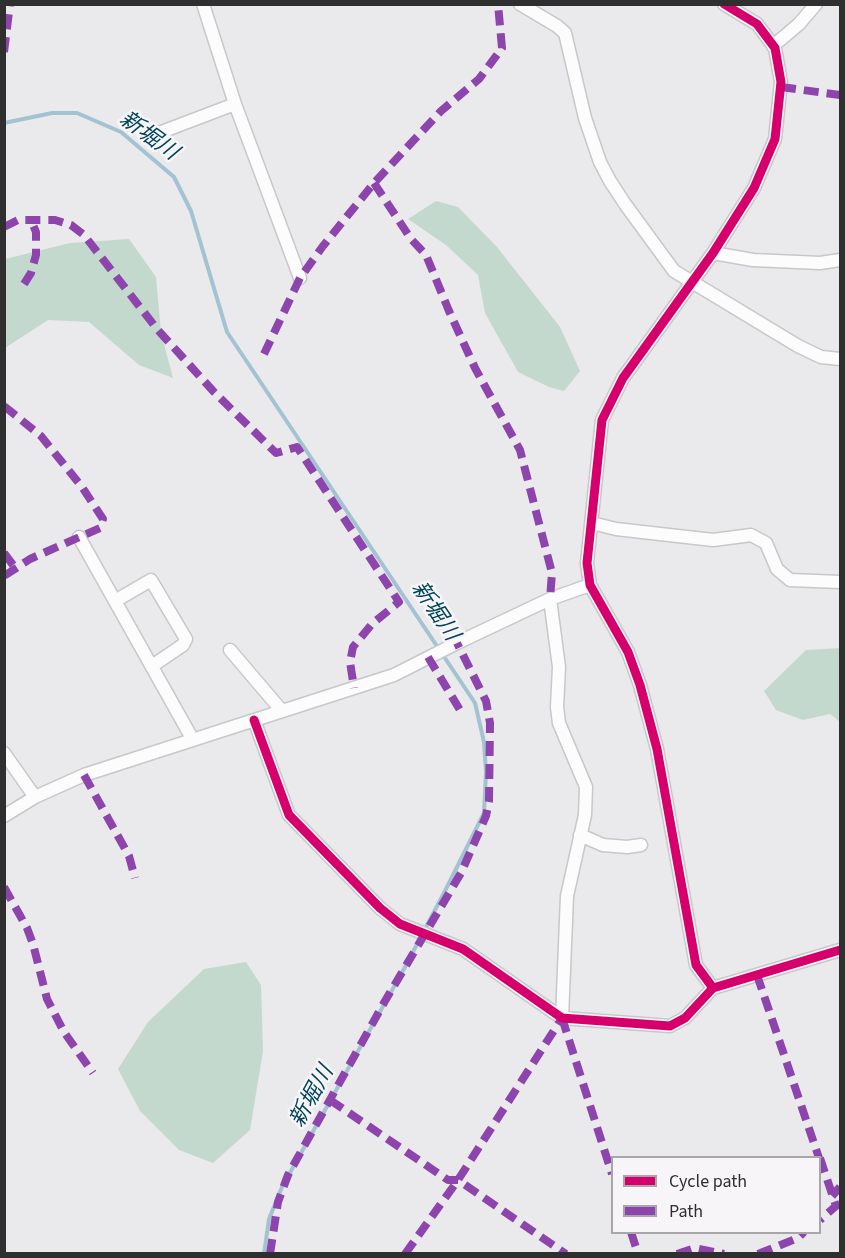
<!DOCTYPE html>
<meta charset="utf-8">
<style>
body{margin:0}
#map{position:relative;width:845px;height:1258px;overflow:hidden;background:#eae9eb;font-family:"Source Sans 3",sans-serif}
canvas{display:block}
.frame{position:absolute;inset:0;border:6px solid #302f30;pointer-events:none}
.legend{position:absolute;left:611px;top:1156px;width:210px;height:78px;box-sizing:border-box;background:#f8f5f9;border:2px solid #a8a6a9;margin:0;padding:8px 10px;list-style:none;font-size:18px;color:#302f30}
.legend li{display:flex;align-items:center;gap:12px;height:30px}
.legend b{width:30px;border:2px solid #a8a6a9}
</style>
<div id="map">
<canvas width="845" height="1258"></canvas>
<div class="frame"></div>
<ul class="legend">
<li><b style="height:8px;background:#d6006c"></b>Cycle path</li>
<li><b style="height:8px;background:#8e44ad"></b>Path</li>
</ul>
</div>
<script>
const ctx = document.querySelector('canvas').getContext('2d');
ctx.lineJoin = 'round';
function fillPath(path, color) {
  ctx.fillStyle = color;
  ctx.fill(path, 'evenodd');
}
function toPath(rows) {
  const path = new Path2D();
  for (const r of rows) {
    path.moveTo(r[0], r[1]);
    for (let i = 2; i < r.length; i += 2) path.lineTo(r[i], r[i + 1]);
  }
  return path;
}
function stroke(path, color, width, dash) {
  ctx.strokeStyle = color;
  ctx.lineWidth = width;
  ctx.lineCap = dash ? 'butt' : 'round';
  ctx.setLineDash(dash || []);
  ctx.stroke(path);
}
function label(font, color, halo, rows, align = 'center') {
  ctx.font = font + ' "Source Sans 3","Noto Sans JP",sans-serif';
  ctx.lineWidth = 5;
  ctx.setLineDash([]);
  ctx.textBaseline = 'middle';
  ctx.strokeStyle = halo;
  ctx.fillStyle = color;
  for (const [text, x, y, turn = 0] of rows) {
    ctx.save();
    ctx.translate(x, y);
    ctx.rotate((+turn || 0) * Math.PI / 180);
    ctx.textAlign = isNaN(turn) ? turn : align;
    if (halo) ctx.strokeText(text, 0, 0);
    ctx.fillText(text, 0, 0);
    ctx.restore();
  }
}
fillPath(toPath([
 [436,201,458,207,497,247,560,327,580,371,564,391,549,387,518,372,485,313,478,275,446,245,408,219],
 [129,239,156,277,161,333,173,378,139,365,89,322,48,320,5,348,5,259,70,243],
 [840,648,840,722,830,714,803,720,776,710,764,691,806,650],
 [246,962,261,985,263,1051,250,1130,213,1163,179,1150,140,1111,118,1069,148,1022,204,969]
]), '#c4d9ce');
stroke(toPath([
 [4,123,52,113,77,113,121,132,174,177,191,211,227,332,475,703,484,742,486,772,484,813,445,891,405,967,282,1187,269,1219,264,1254]
]), '#a3c3d2', 4);
const street = toPath([
 [203,4,235,104,300,278],
 [520,4,557,26,565,33,585,118,600,162,610,181,625,204,674,271,798,346,821,357,840,359],
 [773,46,799,24,816,4],
 [156,134,235,104],
 [713,253,753,260,820,263,840,260],
 [592,523,616,529,713,540,751,535,766,543,777,569,790,580,840,582],
 [79,537,193,740],
 [550,599,559,667,557,707,559,723,586,787,585,815,567,896,562,1018],
 [115,601,151,580,186,639,183,645,152,666],
 [230,650,282,711],
 [254,720,289,815,380,908,400,924,463,949,562,1018,670,1026,685,1018,713,988,840,950],
 [4,753,35,797],
 [4,816,35,797,84,775,394,675,457,643,550,599,590,585],
 [580,835,603,845,627,847,641,845],
 [713,988,696,965,657,749,640,685,628,652,590,585,587,563,602,420,623,378,713,253,754,188,775,139,781,82,775,48,757,24,724,4]
]);
stroke(street, '#c8c7c9', 15);
stroke(street, '#fcfcfc', 12);
stroke(toPath([
 [4,52,10,4],
 [781,87,840,95],
 [374,183,411,239,426,255,449,311,475,368,520,450,552,573,550,599],
 [4,227,18,220,55,220,71,225,84,235,157,329,214,392,276,453,297,447,399,602,372,624,353,647,350,662,354,688],
 [24,284,31,273,36,255,36,232,31,220],
 [264,354,300,278,323,246,374,183,441,111,479,79,502,48,498,4],
 [4,406,41,436,82,487,103,519,100,528,30,559,4,576],
 [4,553,16,569],
 [428,657,460,710],
 [84,775,129,856,135,878],
 [4,887,27,928,33,944,47,999,64,1032,93,1073],
 [757,975,819,1158],
 [562,1018,612,1174],
 [330,1100,448,1180,458,1180,566,1254],
 [820,1158,836,1206,820,1220],
 [832,1196,840,1187],
 [631,1232,638,1254],
 [270,1254,278,1202,288,1175,385,1001,461,873,486,816,489,801,490,723,486,701,457,643],
 [405,1254,458,1180,562,1018],
 [677,1254,695,1248,724,1254],
 [758,1254,798,1238,804,1232]
]), '#8e44ad', 8, [15, 8]);
stroke(toPath([
 [254,720,289,815,380,908,400,924,463,949,562,1018,670,1026,685,1018,713,988,840,950],
 [713,988,696,965,657,749,640,685,628,652,590,585,587,563,602,420,623,378,713,253,754,188,775,139,781,82,775,48,757,24,724,4]
]), '#d6006c', 9);
label('italic 22px', '#01455b', '#f8f5f9', [
 ["新堀川",148,137,36],
 ["新堀川",434,612,56],
 ["新堀川",313,1097,-61]
]);
</script>
